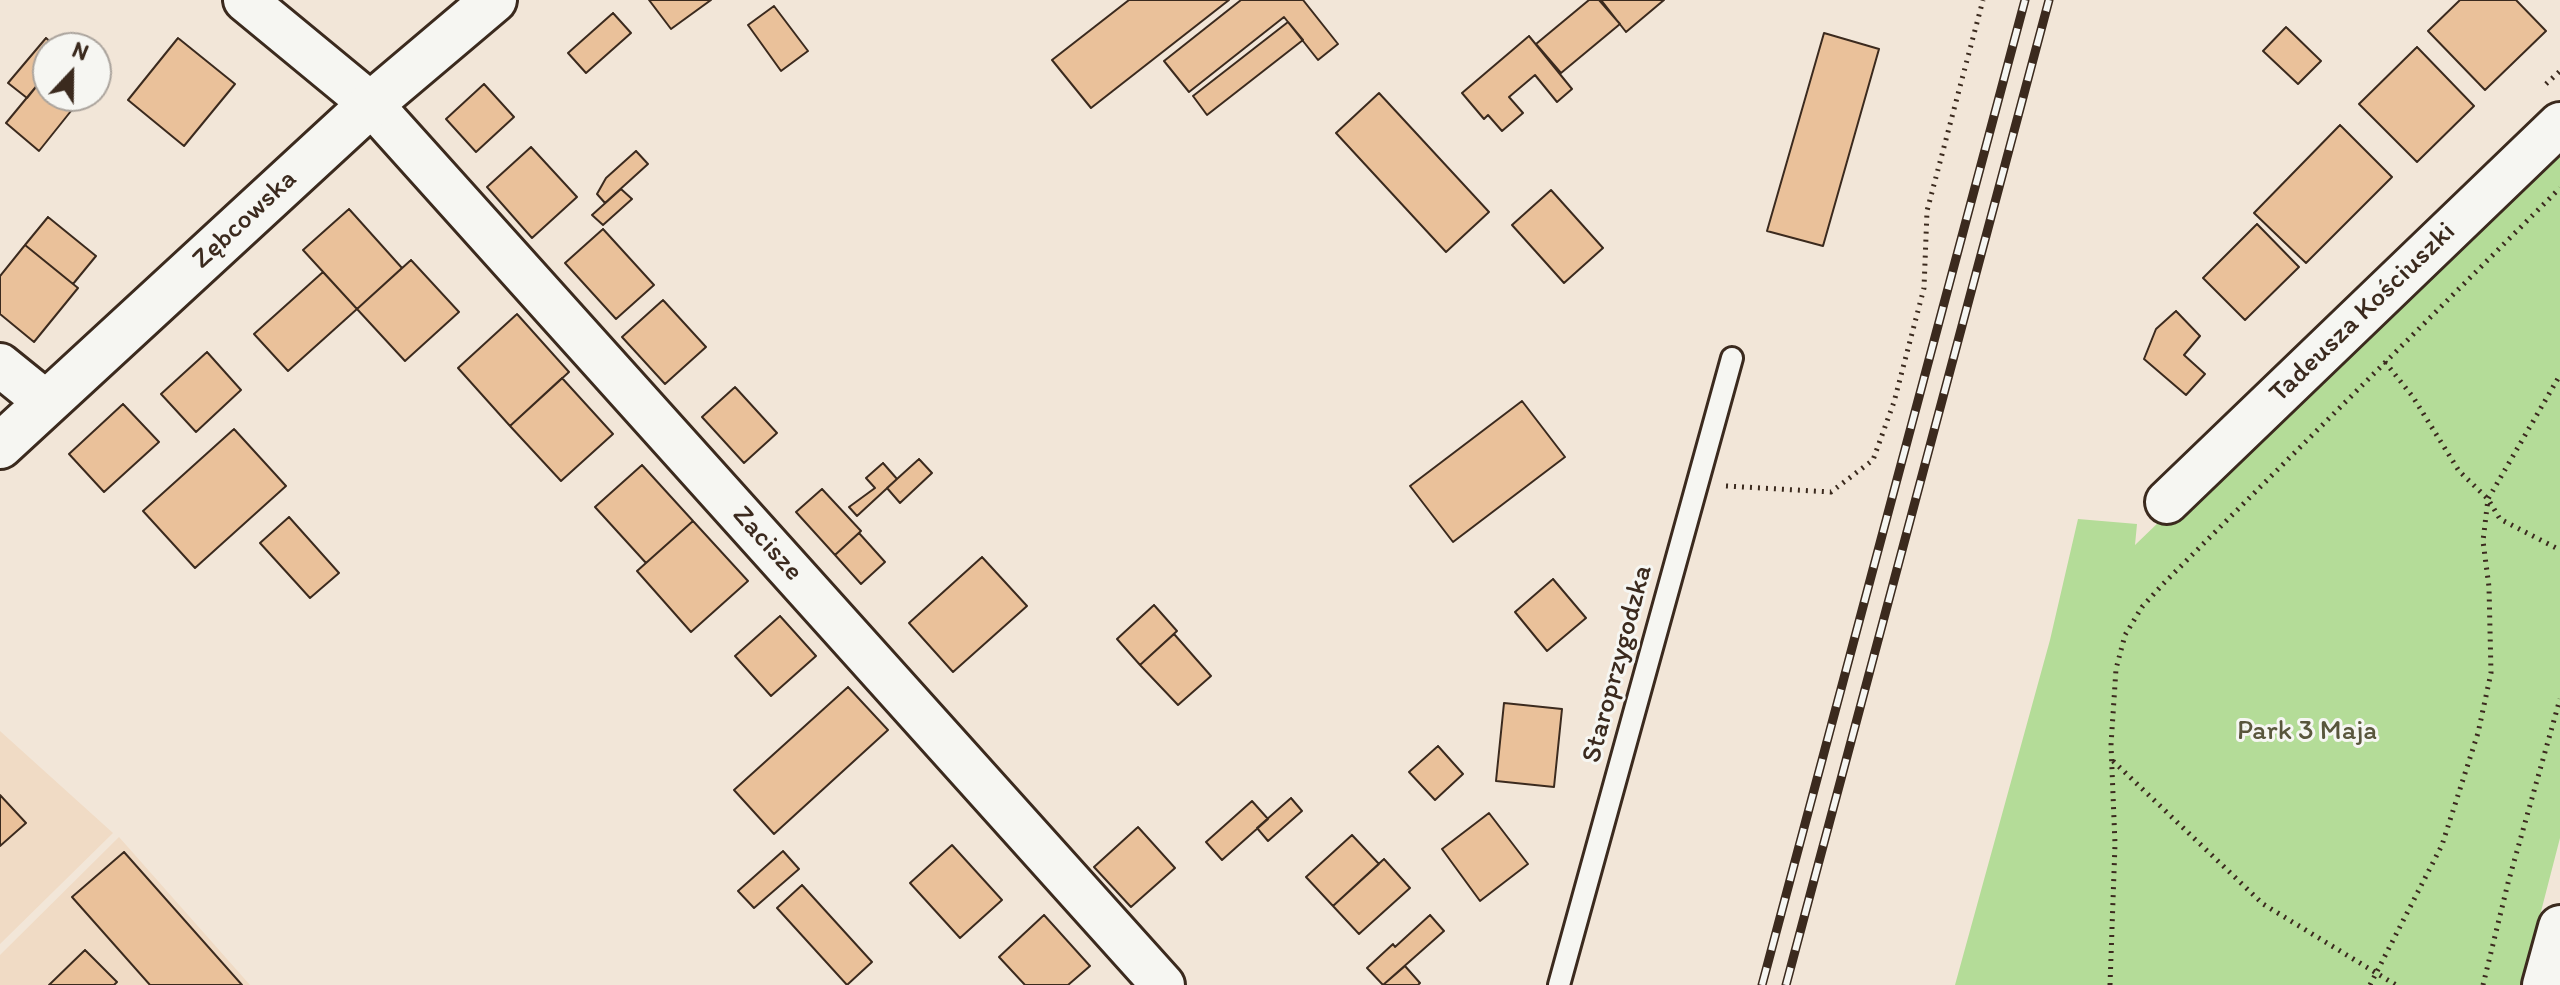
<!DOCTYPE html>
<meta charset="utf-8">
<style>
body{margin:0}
#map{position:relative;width:2560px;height:985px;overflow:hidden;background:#f2e6d8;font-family:Itim,sans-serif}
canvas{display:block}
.north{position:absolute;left:32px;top:32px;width:80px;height:80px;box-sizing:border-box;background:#f6f6f2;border:2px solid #aba49d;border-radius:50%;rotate:22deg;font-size:22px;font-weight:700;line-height:32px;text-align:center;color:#3b2a1e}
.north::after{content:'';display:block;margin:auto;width:28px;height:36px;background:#3b2a1e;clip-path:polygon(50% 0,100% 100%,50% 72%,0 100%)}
</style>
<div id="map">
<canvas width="2560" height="985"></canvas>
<div class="north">N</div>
</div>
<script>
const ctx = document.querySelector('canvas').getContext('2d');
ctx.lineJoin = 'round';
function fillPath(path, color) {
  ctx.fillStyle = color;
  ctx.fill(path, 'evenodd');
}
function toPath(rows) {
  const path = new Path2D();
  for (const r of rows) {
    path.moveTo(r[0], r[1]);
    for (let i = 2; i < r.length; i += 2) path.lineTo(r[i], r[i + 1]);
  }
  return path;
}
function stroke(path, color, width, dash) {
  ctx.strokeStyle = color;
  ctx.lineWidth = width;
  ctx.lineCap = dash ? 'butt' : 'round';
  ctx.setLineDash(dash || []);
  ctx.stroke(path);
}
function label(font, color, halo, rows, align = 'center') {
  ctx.font = font + ' Itim,sans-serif';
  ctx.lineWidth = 6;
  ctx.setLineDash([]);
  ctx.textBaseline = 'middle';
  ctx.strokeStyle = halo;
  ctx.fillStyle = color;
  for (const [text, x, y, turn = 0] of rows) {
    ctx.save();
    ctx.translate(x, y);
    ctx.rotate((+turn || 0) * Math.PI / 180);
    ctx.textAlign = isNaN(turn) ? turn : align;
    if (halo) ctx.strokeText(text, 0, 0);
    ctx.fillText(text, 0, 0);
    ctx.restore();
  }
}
fillPath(toPath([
 [0,731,113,833,0,944],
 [119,837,250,985,0,985,0,955]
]), '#f0dbc5');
fillPath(toPath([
 [2560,136,2560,838,2522,985,1955,985,2050,640,2078,519,2137,524,2135,545]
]), '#b4dc98');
const building = toPath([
 [649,0,711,0,671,29,649,0],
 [1129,0,1229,0,1091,108,1052,60,1129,0],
 [1241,0,1303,0,1338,44,1318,60,1284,17,1189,92,1164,61,1241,0],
 [1589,0,1599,0,1620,24,1561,73,1536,44,1589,0],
 [1601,0,1664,0,1626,32,1601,0],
 [2460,0,2516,0,2546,31,2485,90,2428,31,2460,0],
 [774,6,808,51,781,71,748,25,774,6],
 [613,13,631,33,586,73,568,53,613,13],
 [1288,22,1303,40,1207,115,1193,96,1288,22],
 [2286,27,2321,61,2298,84,2263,51,2286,27],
 [1824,33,1879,49,1823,246,1767,231,1824,33],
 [1529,36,1572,89,1557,102,1535,75,1509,97,1523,113,1502,131,1488,115,1484,119,1462,93,1529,36],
 [46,38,57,48,48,48,48,72,27,98,8,83,46,38],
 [178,38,235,84,184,146,128,100,178,38],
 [2417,47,2474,106,2417,162,2359,104,2417,47],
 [39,83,48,91,48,96,53,96,71,111,39,151,6,123,39,83],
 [484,84,514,117,476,152,446,119,484,84],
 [1379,93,1489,212,1446,252,1336,133,1379,93],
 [2340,125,2392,177,2306,263,2254,213,2340,125],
 [531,147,577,197,532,238,487,187,531,147],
 [636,151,648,164,605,203,597,194,606,178,636,151],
 [621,189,632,199,603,225,592,215,621,189],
 [1551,190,1603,248,1564,283,1512,225,1551,190],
 [349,209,402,268,357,309,303,250,349,209],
 [48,217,96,256,73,284,25,245,48,217],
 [2257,224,2299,267,2245,320,2203,278,2257,224],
 [603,229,654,285,616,319,565,263,603,229],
 [25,245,78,288,34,342,0,314,0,276,25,245],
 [411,260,459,312,405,361,357,309,411,260],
 [323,272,357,309,288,371,254,334,323,272],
 [663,300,706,347,665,384,622,337,663,300],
 [2176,311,2200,336,2184,355,2205,374,2186,395,2144,359,2156,329,2176,311],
 [517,314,569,372,510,426,458,368,517,314],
 [207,352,241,390,196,432,161,394,207,352],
 [562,378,613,434,561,481,510,426,562,378],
 [735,387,777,433,744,463,702,417,735,387],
 [1522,401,1565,457,1453,542,1410,486,1522,401],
 [123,404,159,442,104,492,69,454,123,404],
 [234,429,286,486,195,568,143,511,234,429],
 [919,459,932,473,900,503,887,488,919,459],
 [883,463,897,479,857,516,849,507,875,488,866,478,883,463],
 [642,465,693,521,646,563,595,507,642,465],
 [822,489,861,531,835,555,796,512,822,489],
 [289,517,339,573,310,598,260,543,289,517],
 [693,521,748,581,691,632,637,571,693,521],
 [859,533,885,562,861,584,835,555,859,533],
 [982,557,1027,606,953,672,909,623,982,557],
 [1553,579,1586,618,1547,651,1515,612,1553,579],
 [1154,605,1177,631,1140,665,1117,639,1154,605],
 [780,616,816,656,771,696,735,656,780,616],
 [1174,634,1211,676,1178,705,1140,665,1174,634],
 [848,687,888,730,774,834,734,790,848,687],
 [1504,703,1562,709,1554,787,1496,781,1504,703],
 [1438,746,1463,774,1435,800,1409,772,1438,746],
 [0,795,26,823,0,846,0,795],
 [1291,798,1302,811,1268,841,1257,828,1291,798],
 [1252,801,1268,819,1222,860,1206,842,1252,801],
 [1489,813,1528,864,1480,901,1442,849,1489,813],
 [1138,827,1175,868,1131,907,1094,867,1138,827],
 [1352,835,1379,864,1333,906,1306,877,1352,835],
 [952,845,1002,900,960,938,910,883,952,845],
 [783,851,799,869,754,908,738,891,783,851],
 [124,852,242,985,150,985,72,897,124,852],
 [1384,859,1410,888,1359,934,1333,906,1384,859],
 [802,885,872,962,847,985,777,908,802,885],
 [1044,915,1090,966,1068,985,1025,985,999,957,1044,915],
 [1430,915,1444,931,1383,985,1367,968,1393,944,1395,947,1430,915],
 [85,950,117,982,114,985,49,985,85,950],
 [1405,966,1420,983,1418,985,1383,985,1405,966]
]);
fillPath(building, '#eac19a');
stroke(building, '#3b2a1e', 2);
const service = toPath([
 [1559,985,1732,358]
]);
const minor = toPath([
 [245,0,371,104,1163,985],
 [0,365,47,403],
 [2167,502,2560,124],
 [2544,985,2560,927]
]);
const tertiary = toPath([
 [0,446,371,104,494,0]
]);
stroke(service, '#3b2a1e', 26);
stroke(minor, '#3b2a1e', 48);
stroke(tertiary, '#3b2a1e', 50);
stroke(toPath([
 [2546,84,2560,71],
 [2385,362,2413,397,2459,471,2488,499,2500,519,2560,550],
 [1726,486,1831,492,1873,460,1894,402,1924,288,1927,211,1983,0],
 [2113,761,2263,904,2396,985],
 [2110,985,2115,844,2111,745,2116,669,2125,635,2142,607,2163,584,2560,188],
 [2370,985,2442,845,2478,733,2491,673,2489,587,2483,541,2488,499,2560,375],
 [2483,985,2508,883,2560,699]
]), '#3b2a1e', 5, [2, 6]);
stroke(service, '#f6f6f2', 20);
stroke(minor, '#f6f6f2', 42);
stroke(tertiary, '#f6f6f2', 44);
const rail = toPath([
 [1762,985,2025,0],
 [1786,985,2049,0]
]);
stroke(rail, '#3b2a1e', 9);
stroke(rail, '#f6f6f2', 6, [18]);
label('28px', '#3b2a1e', '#f6f6f2', [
 ["Zębcowska",245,220,-43],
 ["Tadeusza Kościuszki",2363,313,-44],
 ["Zacisze",767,544,48],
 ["Staroprzygodzka",1618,664,-75]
]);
label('28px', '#59563c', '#f6f6f2', [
 ["Park 3 Maja",2307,732]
]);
</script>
